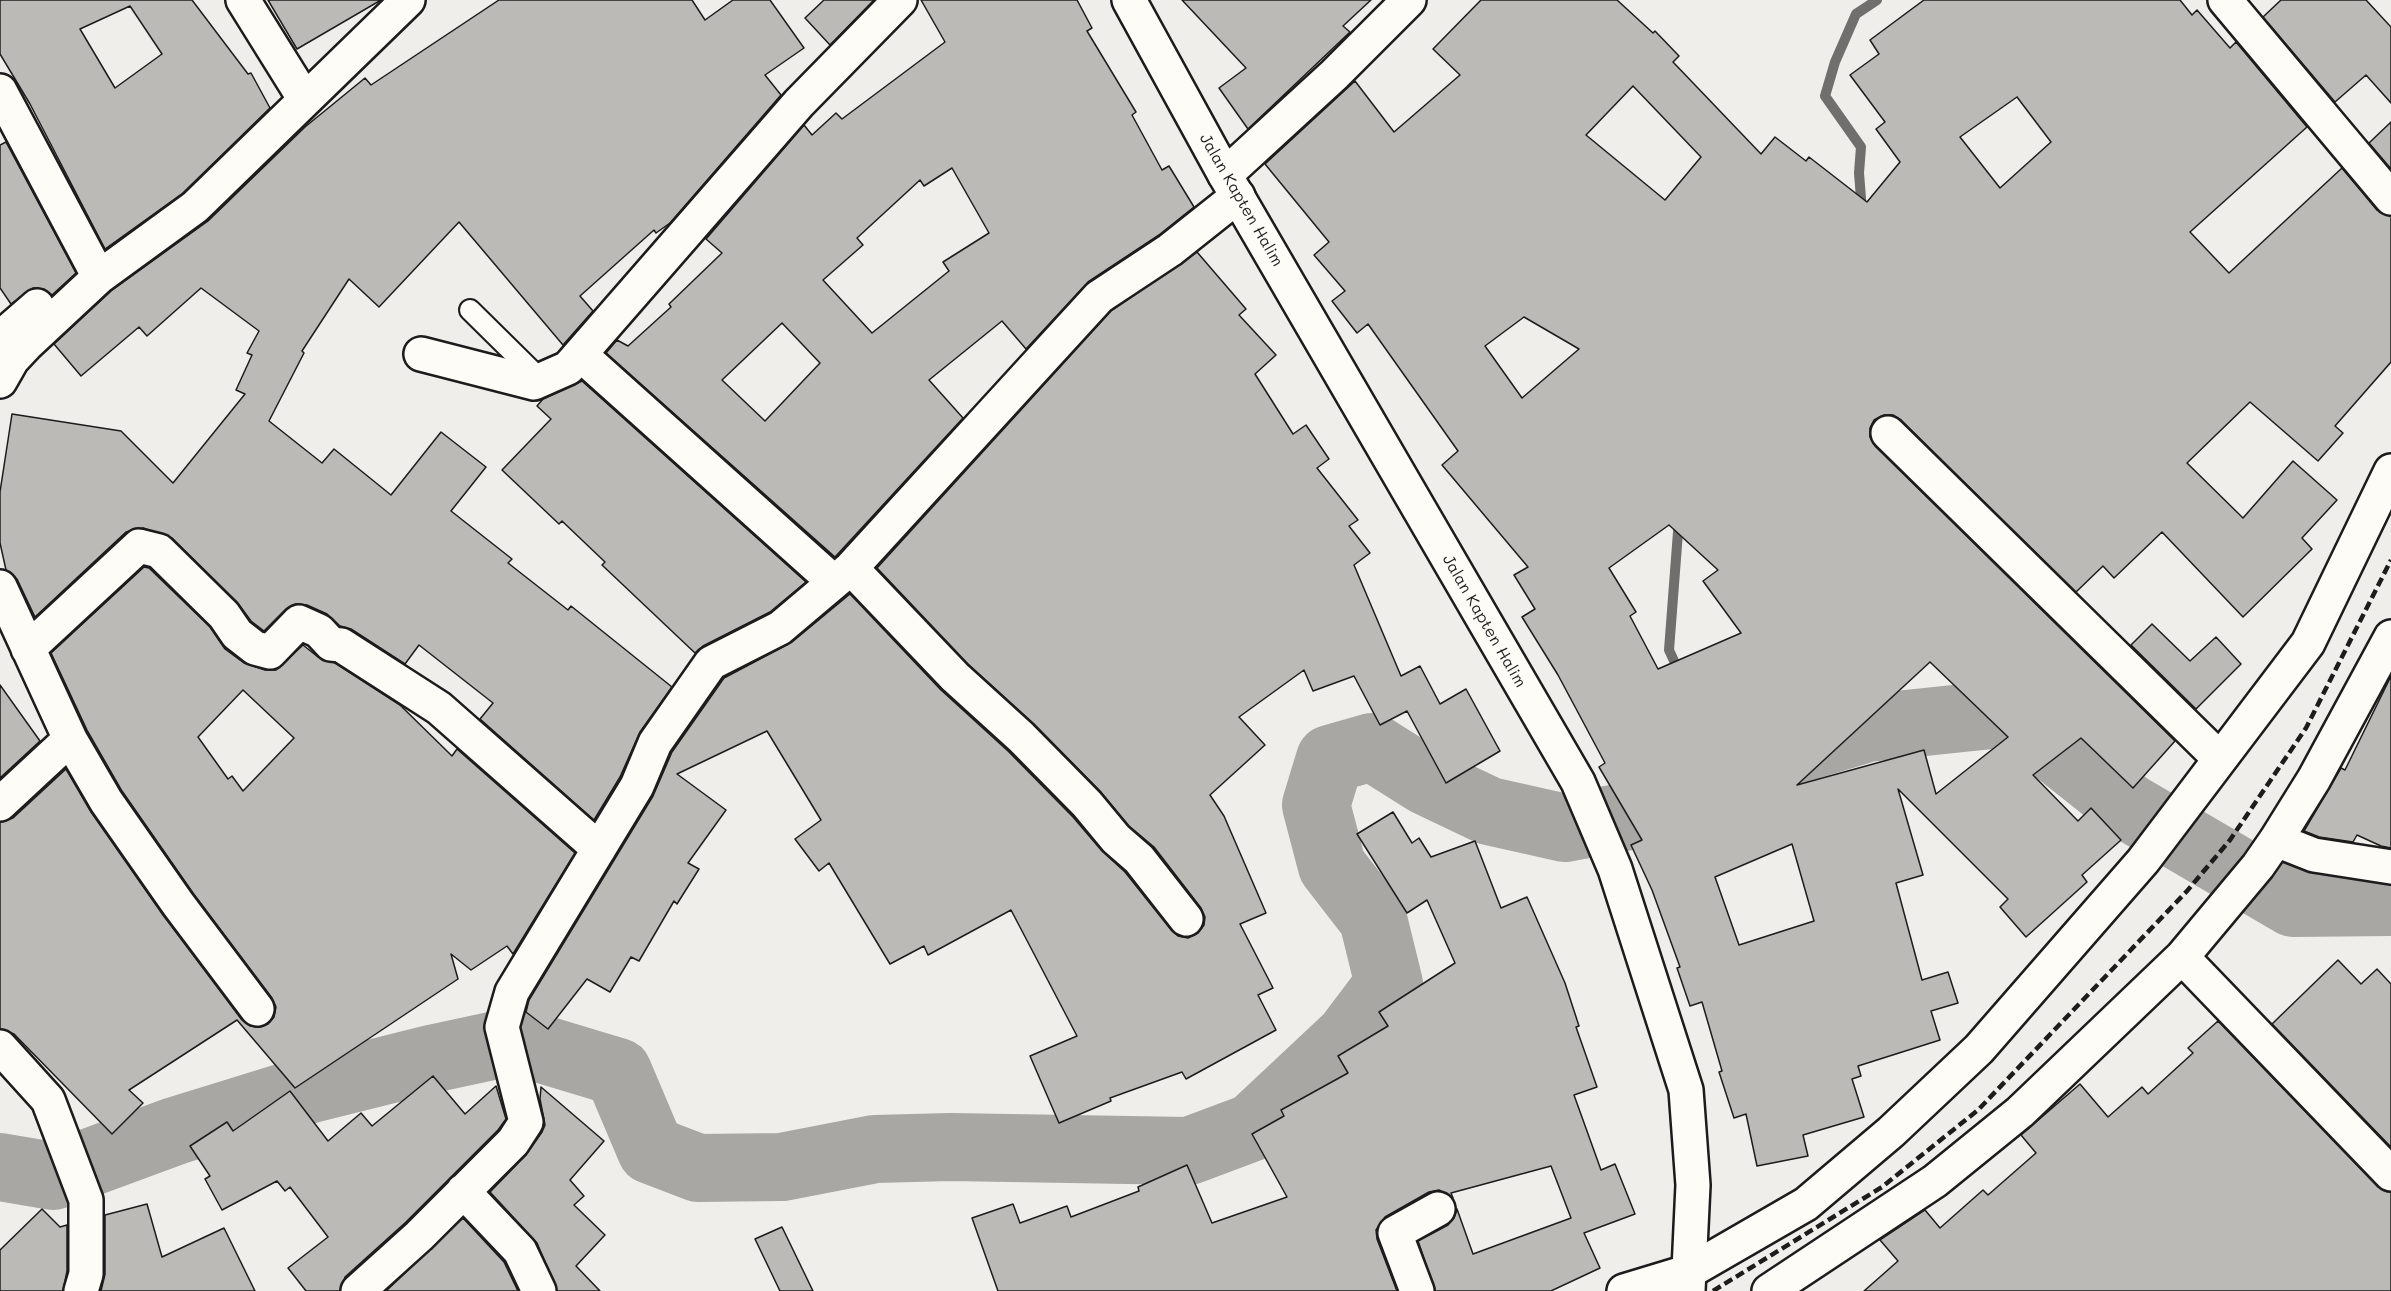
<!DOCTYPE html>
<style>
body{margin:0}
canvas{display:block;background:#f0eeea}
</style>
<canvas width="2391" height="1291"></canvas>
<script>
const ctx = document.querySelector('canvas').getContext('2d');
ctx.lineJoin = 'round';
function toPath(rows) {
  const path = new Path2D();
  for (const r of rows) {
    path.moveTo(r[0], r[1]);
    for (let i = 2; i < r.length; i += 2) path.lineTo(r[i], r[i + 1]);
  }
  return path;
}
function stroke(path, color, width, dash) {
  ctx.strokeStyle = color;
  ctx.lineWidth = width;
  ctx.lineCap = dash ? 'butt' : 'round';
  ctx.setLineDash(dash || []);
  ctx.stroke(path);
}
function fillPath(path, color) {
  ctx.fillStyle = color;
  ctx.fill(path, 'evenodd');
}
function label(font, color, halo, rows, align = 'center') {
  ctx.font = font + ' Mali,sans-serif';
  ctx.lineWidth = 6;
  ctx.setLineDash([]);
  ctx.textBaseline = 'middle';
  ctx.strokeStyle = halo;
  ctx.fillStyle = color;
  for (const [text, x, y, turn = 0] of rows) {
    ctx.save();
    ctx.translate(x, y);
    ctx.rotate((+turn || 0) * Math.PI / 180);
    ctx.textAlign = isNaN(turn) ? turn : align;
    if (halo) ctx.strokeText(text, 0, 0);
    ctx.fillText(text, 0, 0);
    ctx.restore();
  }
}
stroke(toPath([
 [1862,211,1859,173,1861,147,1825,96,1835,62,1856,14,1877,0],
 [1679,519,1669,650,1680,674]
]), '#706f6d', 10);
stroke(toPath([
 [0,1167,53,1176,175,1131,311,1089,431,1059,515,1041,618,1072,651,1150,698,1168,782,1167,875,1149,950,1147,1189,1151,1253,1127,1349,1037,1389,984,1373,919,1332,866,1316,805,1330,759,1372,747,1426,781,1489,811,1565,828,1672,808,1725,771,1868,728,2001,714,2059,752,2127,806,2293,903,2391,902]
]), '#a8a7a3', 68);
const building = toPath([
 [0,0,192,0,248,74,251,73,270,108,183,193,105,249,30,104,0,54,0,0],
 [130,6,162,54,115,88,80,29,130,6],
 [268,0,381,0,297,49,268,0],
 [499,0,692,0,705,20,733,0,770,0,804,48,765,75,781,95,670,223,656,233,654,230,580,296,593,311,563,345,459,222,379,307,349,279,302,351,304,353,269,421,322,463,334,449,391,495,441,432,486,467,451,511,512,559,508,563,568,610,571,606,672,687,640,732,620,777,594,820,480,719,493,703,419,645,405,664,351,629,340,626,327,614,307,605,296,604,286,609,264,631,251,621,237,602,172,538,143,528,126,532,35,617,17,579,6,570,0,543,0,492,12,414,121,431,173,483,245,394,236,390,252,355,247,353,259,331,201,288,147,336,139,327,81,376,54,344,111,291,208,221,305,127,365,78,371,85,499,0],
 [824,0,874,0,830,45,805,18,824,0],
 [921,0,1077,0,1092,28,1087,31,1136,112,1132,115,1162,170,1169,166,1194,207,1159,235,1088,282,1026,349,1002,321,929,380,963,418,835,557,606,353,617,340,628,346,671,307,669,304,722,253,706,239,804,125,812,135,836,113,842,119,945,42,921,0],
 [952,168,989,233,943,262,949,271,872,333,823,280,863,245,857,238,920,180,924,186,952,168],
 [782,323,820,363,765,421,722,380,782,323],
 [1182,0,1371,0,1343,26,1350,32,1248,129,1219,88,1246,68,1182,0],
 [1481,0,1617,0,1653,33,1655,31,1679,56,1673,62,1761,154,1775,137,1806,161,1809,157,1867,202,1900,162,1876,129,1885,122,1850,75,1879,54,1870,40,1924,0,2180,0,2192,15,2197,10,2230,48,2236,42,2307,127,2190,232,2229,273,2342,168,2377,210,2391,216,2391,362,2335,426,2343,433,2318,461,2250,402,2187,463,2243,518,2293,461,2337,500,2302,538,2312,549,2243,617,2162,532,2114,578,2103,566,2076,592,1901,420,1893,415,1884,415,1874,420,1870,428,1870,437,1875,446,2175,741,2133,788,2081,738,2033,775,2078,821,2091,808,2121,840,2082,875,2087,882,2026,937,2000,907,2008,899,1898,789,1923,875,1896,883,1922,980,1948,972,1958,1003,1931,1011,1940,1040,1858,1066,1861,1076,1852,1079,1864,1117,1803,1135,1808,1156,1757,1166,1746,1114,1734,1118,1719,1072,1722,1071,1702,1002,1690,1006,1677,968,1680,967,1652,890,1631,845,1642,840,1599,767,1605,763,1558,675,1522,617,1535,609,1514,575,1528,567,1442,465,1458,451,1368,324,1357,333,1332,301,1345,291,1314,255,1329,242,1265,164,1355,81,1394,132,1460,75,1433,49,1481,0],
 [1633,86,1701,157,1665,200,1586,135,1633,86],
 [2017,97,2051,142,2000,188,1960,137,2017,97],
 [1524,317,1579,349,1522,398,1485,346,1524,317],
 [1669,525,1718,570,1703,581,1741,633,1658,669,1630,616,1636,612,1609,568,1669,525],
 [1930,662,2008,737,1936,794,1924,750,1797,785,1930,662],
 [1792,844,1814,921,1739,945,1715,877,1792,844],
 [2281,0,2366,0,2391,27,2391,103,2366,75,2335,102,2263,17,2281,0],
 [2391,122,2391,169,2369,143,2391,122],
 [6,142,76,273,52,295,44,289,33,288,11,304,0,288,0,145,6,142],
 [1197,252,1246,309,1239,315,1276,355,1255,374,1293,434,1306,425,1329,459,1317,468,1358,520,1349,526,1370,553,1354,565,1401,676,1420,666,1440,704,1466,689,1500,751,1446,783,1407,711,1380,725,1354,676,1313,691,1304,670,1239,717,1265,745,1210,795,1224,816,1266,913,1240,924,1273,988,1258,995,1276,1030,1186,1079,1182,1072,1110,1098,1111,1101,1059,1123,1030,1056,1077,1036,1011,910,928,955,924,946,890,964,829,863,819,871,795,839,821,820,767,731,677,774,726,810,688,863,699,869,677,904,674,901,639,961,631,957,610,992,587,979,548,1029,526,1012,529,1000,653,796,672,752,724,678,792,642,850,594,941,690,1008,751,1073,817,1102,851,1125,872,1172,931,1178,936,1188,938,1198,933,1204,925,1205,917,1201,908,1154,847,1129,826,1100,791,1034,724,968,664,877,568,1111,311,1197,252],
 [582,381,806,582,770,612,703,646,695,653,602,565,605,562,562,521,559,524,502,470,551,419,537,406,543,399,582,381],
 [144,567,149,568,210,627,225,649,244,663,265,670,276,670,303,645,318,657,335,663,400,705,452,756,457,749,575,853,513,954,507,946,471,970,451,954,458,979,295,1088,237,1020,129,1090,143,1103,112,1134,14,1034,0,1029,0,822,13,818,66,769,91,812,163,915,242,1020,250,1026,260,1027,268,1024,274,1017,276,1007,272,998,193,893,122,791,87,730,51,653,144,567],
 [243,690,294,738,243,791,232,776,228,779,198,737,243,690],
 [2152,624,2190,661,2216,637,2241,664,2196,709,2131,645,2152,624],
 [2391,676,2391,848,2381,846,2357,835,2353,842,2319,837,2304,831,2341,768,2345,770,2391,676],
 [0,685,40,741,0,778,0,685],
 [1393,812,1412,843,1419,838,1431,857,1475,841,1501,908,1527,897,1565,983,1579,1026,1576,1027,1597,1087,1574,1095,1601,1170,1615,1164,1635,1214,1584,1233,1600,1268,1551,1291,1435,1291,1418,1241,1448,1225,1454,1218,1457,1209,1473,1254,1571,1218,1551,1166,1451,1193,1453,1198,1439,1190,1429,1192,1385,1217,1376,1230,1377,1239,1397,1291,998,1291,972,1218,1013,1204,1020,1223,1067,1206,1071,1217,1139,1191,1138,1187,1187,1165,1212,1223,1287,1197,1252,1134,1284,1116,1281,1110,1348,1073,1338,1056,1388,1026,1379,1012,1455,963,1427,900,1407,913,1357,834,1393,812],
 [2338,960,2361,984,2377,969,2391,984,2391,1147,2272,1024,2338,960],
 [2218,1021,2378,1187,2391,1192,2391,1291,1864,1291,1898,1261,1880,1240,1925,1210,1940,1228,1983,1190,1988,1195,2036,1153,2021,1135,2080,1084,2108,1117,2142,1087,2148,1094,2193,1053,2188,1048,2218,1021],
 [433,1076,465,1114,496,1086,506,1119,498,1130,406,1222,345,1277,340,1291,306,1291,288,1268,328,1237,290,1187,285,1191,277,1181,222,1210,205,1179,210,1176,190,1146,227,1122,233,1131,290,1091,328,1141,361,1113,372,1126,433,1076],
 [541,1087,604,1141,570,1180,584,1196,574,1205,605,1235,576,1266,600,1291,557,1291,537,1243,490,1192,526,1155,542,1132,545,1125,540,1099,541,1087],
 [147,1204,162,1257,224,1228,255,1291,101,1291,105,1274,105,1215,147,1204],
 [42,1209,60,1227,67,1225,67,1271,63,1291,0,1291,0,1250,42,1209],
 [463,1218,504,1262,518,1291,386,1291,463,1218],
 [782,1227,813,1291,780,1291,755,1239,782,1227]
]);
fillPath(building, '#bbbab6');
stroke(building, '#1c1c1c', 1.5);
const lane = toPath([
 [470,310,542,381]
]);
const street = toPath([
 [243,0,304,98],
 [2225,0,2391,198],
 [0,91,99,277],
 [1225,175,1334,75,1409,0],
 [0,338,37,306],
 [421,354,534,383,568,368,799,103,900,0],
 [581,355,834,582],
 [0,381,12,360,27,344,99,277,195,207,408,0],
 [1888,433,2220,759],
 [851,568,955,677,1021,737,1087,804,1116,839,1139,859,1186,919],
 [0,587,70,739,106,801,178,904,257,1009],
 [28,649,139,546,159,551,224,615,237,634,255,648,270,652,299,622,319,631,331,644,341,645,439,708,599,849],
 [0,804,70,739],
 [2276,840,2314,855,2391,867],
 [2182,957,2391,1174],
 [0,1047,48,1100,86,1200,86,1274,81,1291],
 [463,1191,520,1251,539,1291],
 [358,1291,419,1236,513,1142,526,1122,502,1027,512,992,637,786,655,743,711,663,780,628,851,568,1099,297,1170,250,1238,196],
 [1417,1291,1395,1233,1438,1209],
 [1624,1291,1690,1271,1806,1204,1891,1132,1979,1049,2143,861,2308,643,2391,471],
 [1769,1291,1935,1181,2020,1112,2182,957,2258,866,2276,840,2314,779,2391,637]
]);
const primary = toPath([
 [1129,0,1225,175,1578,782,1615,869,1686,1090,1693,1185,1688,1291]
]);
stroke(lane, '#1c1c1c', 24);
stroke(street, '#1c1c1c', 38);
stroke(primary, '#1c1c1c', 38);
stroke(lane, '#fdfcf7', 20);
stroke(street, '#fdfcf7', 33);
stroke(primary, '#fdfcf7', 33);
stroke(toPath([
 [1713,1291,1882,1187,1978,1110,2187,891,2230,840,2306,728,2391,560]
]), '#1c1c1c', 4.5, [9, 4.5]);
label('16px', '#1c1c1c', '#fdfcf7', [
 ["Jalan Kapten Halim",1241,200,60],
 ["Jalan Kapten Halim",1484,621,60]
]);
</script>
